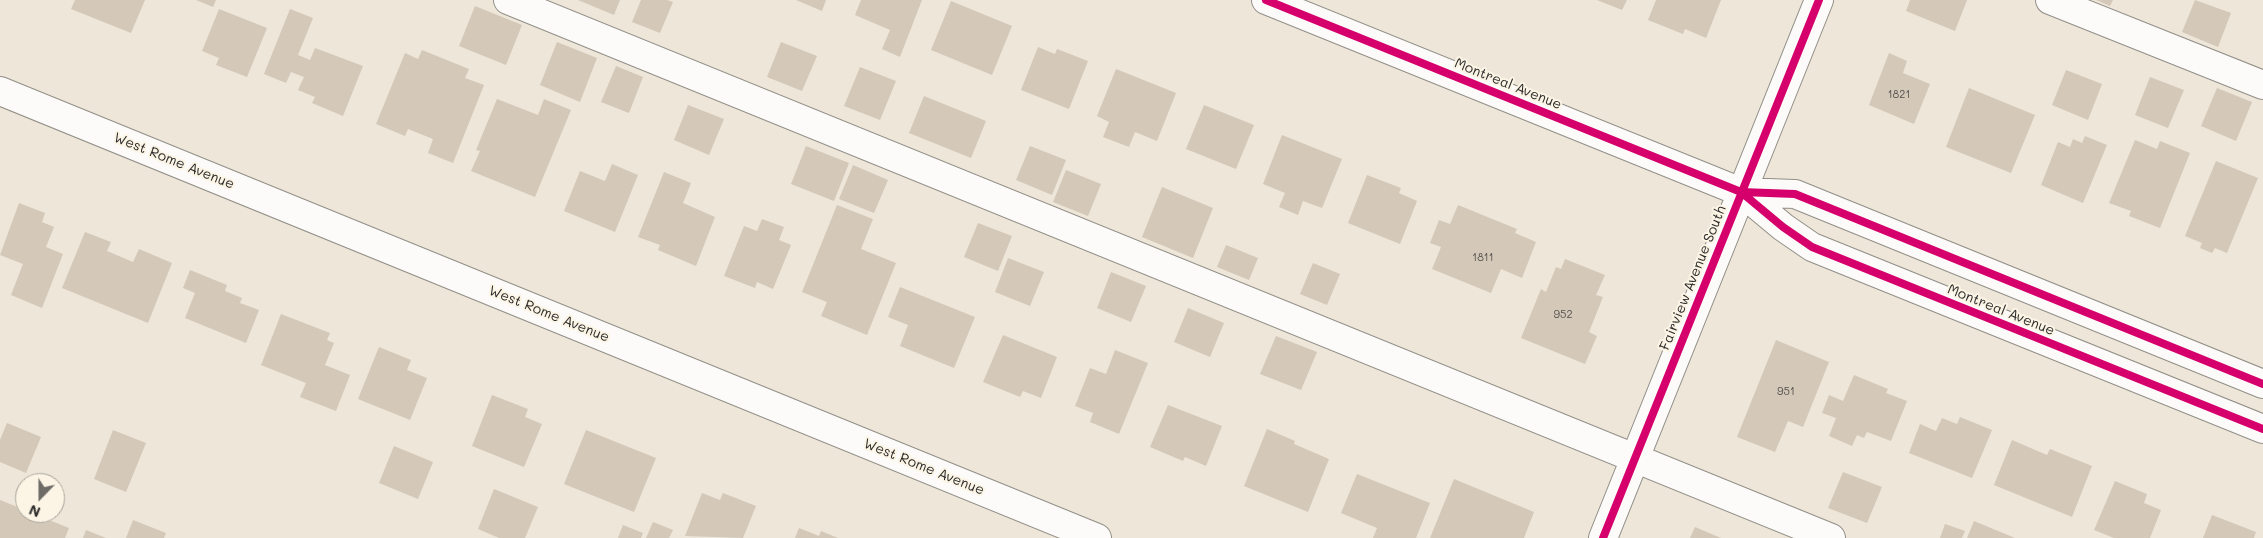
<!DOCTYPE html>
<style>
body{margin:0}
#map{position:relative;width:2263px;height:538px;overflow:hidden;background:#ede6d9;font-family:Mali,sans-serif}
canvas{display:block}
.north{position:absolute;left:15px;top:473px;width:50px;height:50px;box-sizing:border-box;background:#fcf5e5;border:1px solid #a8a49b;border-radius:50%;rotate:202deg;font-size:14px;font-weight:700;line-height:20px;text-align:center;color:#2b2b2b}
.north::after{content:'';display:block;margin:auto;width:18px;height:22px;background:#6f6c68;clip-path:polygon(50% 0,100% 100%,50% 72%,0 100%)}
</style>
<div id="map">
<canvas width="2263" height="538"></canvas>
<div class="north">N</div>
</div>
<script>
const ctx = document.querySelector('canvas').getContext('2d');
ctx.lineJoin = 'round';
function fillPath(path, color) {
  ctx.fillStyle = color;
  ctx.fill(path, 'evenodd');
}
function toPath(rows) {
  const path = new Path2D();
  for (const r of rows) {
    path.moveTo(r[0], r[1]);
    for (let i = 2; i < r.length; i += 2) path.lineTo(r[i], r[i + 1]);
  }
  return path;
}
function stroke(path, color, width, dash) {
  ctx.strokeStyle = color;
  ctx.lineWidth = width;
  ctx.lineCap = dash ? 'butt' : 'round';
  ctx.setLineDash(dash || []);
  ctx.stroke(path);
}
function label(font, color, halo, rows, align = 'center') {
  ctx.font = font + ' Mali,sans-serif';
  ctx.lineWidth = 4;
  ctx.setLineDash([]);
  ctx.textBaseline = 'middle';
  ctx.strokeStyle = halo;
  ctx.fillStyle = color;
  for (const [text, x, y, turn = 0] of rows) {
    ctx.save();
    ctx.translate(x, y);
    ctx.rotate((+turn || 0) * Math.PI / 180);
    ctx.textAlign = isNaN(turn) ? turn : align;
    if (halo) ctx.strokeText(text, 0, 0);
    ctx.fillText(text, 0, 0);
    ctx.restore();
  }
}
fillPath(toPath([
 [75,0,145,0,131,33,71,9],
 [196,0,216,0,213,7],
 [578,0,620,0,614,15],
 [641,0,667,0,673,2,660,33,632,22],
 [796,0,826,0,822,11],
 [861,0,922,0,900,57,882,49,890,30,855,15],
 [1597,0,1627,0,1622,10],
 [1656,0,1721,0,1706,38,1685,29,1683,34,1648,20],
 [1910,0,1967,0,1955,31,1906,11],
 [2096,0,2113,0,2110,6],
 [2195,0,2231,13,2218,47,2182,32],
 [951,1,1012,26,992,75,931,50],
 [475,6,522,25,506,65,459,46],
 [219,9,267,28,247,77,216,65,219,58,202,51],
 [290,9,313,18,298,55,310,60,315,48,363,66,343,116,312,103,315,97,298,90,304,77,291,72,286,83,264,74],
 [557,42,597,58,580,102,540,85],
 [781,42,817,56,802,91,767,77],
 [1038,47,1055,54,1057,49,1088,61,1069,109,1021,90],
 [422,50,469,69,465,78,484,85,453,163,428,153,433,139,408,129,405,136,376,124,405,53,418,59],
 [1889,53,1907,61,1903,73,1930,84,1914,124,1869,105],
 [616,66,643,77,629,113,601,102],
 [860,67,896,81,880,120,844,106],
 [1116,69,1176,93,1157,141,1135,132,1129,147,1103,137,1109,122,1097,116],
 [2066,70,2102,84,2088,120,2052,105],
 [2150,77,2184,90,2168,128,2135,115],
 [1969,88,2035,115,2011,173,1946,147],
 [2217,88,2252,102,2236,141,2201,126],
 [924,96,986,121,971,158,909,133],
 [497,99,538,115,544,99,571,110,535,197,471,171,480,151,476,150],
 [688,105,724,119,709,155,674,140],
 [1204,105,1254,125,1236,169,1186,149],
 [1282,135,1342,159,1322,208,1303,201,1298,215,1279,207,1285,193,1263,184],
 [2085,136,2107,145,2083,203,2041,185,2058,142,2070,147,2073,139,2082,143],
 [2135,140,2157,149,2160,141,2190,153,2160,228,2129,216,2131,211,2109,203],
 [806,146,849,163,834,201,791,184],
 [1030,146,1066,160,1052,195,1016,180],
 [2216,161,2258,178,2227,253,2215,248,2212,253,2200,248,2202,243,2185,236],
 [612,164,638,175,615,232,564,211,580,171,605,181],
 [853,165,888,180,874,213,839,199],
 [1066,170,1101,184,1088,216,1053,202],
 [664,172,691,183,683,203,715,217,696,266,658,250,660,245,638,237],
 [1367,175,1401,188,1399,193,1417,201,1400,244,1348,223],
 [1162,187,1213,208,1193,258,1142,237],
 [19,203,45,213,42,222,54,227,46,247,63,254,42,308,11,295,23,264,0,255],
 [837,205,873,219,861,249,896,263,867,335,821,316,827,302,802,292],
 [1458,205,1517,229,1515,233,1536,242,1522,278,1501,269,1491,293,1432,269,1441,247,1430,243,1439,220,1450,224],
 [762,219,784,227,779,240,791,245,773,289,757,282,755,288,724,276,744,226,757,231],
 [978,223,1012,236,998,271,964,257],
 [85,232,111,242,107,251,133,262,139,249,172,263,148,323,62,288],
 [1226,245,1258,258,1249,280,1217,267],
 [1008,258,1044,272,1030,306,995,292],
 [1565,259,1605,275,1596,295,1603,297,1589,332,1597,336,1585,364,1521,338,1541,289,1546,292,1556,267,1561,269],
 [1313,263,1340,274,1327,305,1300,294],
 [190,270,227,285,225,291,242,298,240,303,259,310,246,343,185,318,195,293,183,288],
 [1111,272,1146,286,1131,322,1097,308],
 [900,287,975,317,954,368,900,346,908,325,888,317],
 [1188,308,1224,323,1210,357,1174,342],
 [281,314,330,333,327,340,334,343,325,365,350,375,336,411,300,397,306,383,261,365],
 [1003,335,1057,357,1041,398,1023,391,1020,397,983,382],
 [1276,336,1317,352,1301,390,1260,374],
 [1776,340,1829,362,1803,427,1788,421,1775,452,1737,437],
 [379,347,411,360,407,370,427,378,410,420,358,399],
 [1115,350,1148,363,1119,434,1090,422,1093,413,1075,406,1090,368,1106,374],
 [1854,375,1888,389,1886,393,1907,401,1891,441,1867,432,1864,438,1857,435,1852,446,1829,436,1836,418,1822,413,1829,395,1843,401],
 [492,395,528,409,525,417,542,424,524,467,472,446],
 [1168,405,1222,426,1206,466,1185,457,1183,461,1150,447],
 [1960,417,1992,430,1972,478,1909,453,1920,424,1936,431,1942,418,1957,424],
 [7,423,41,437,26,473,0,462,0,440],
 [1267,429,1295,441,1294,444,1329,459,1308,512,1244,486],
 [113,430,146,443,126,492,94,479],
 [586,430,656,458,634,512,564,484],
 [2012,440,2047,455,2050,449,2092,466,2072,517,1994,485],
 [394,446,433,462,418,499,379,483],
 [1843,472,1882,487,1867,523,1828,508],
 [1357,474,1430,503,1416,538,1373,538,1377,528,1341,513],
 [1454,479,1534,512,1524,538,1430,538],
 [2115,481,2147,494,2144,503,2161,510,2150,538,2114,538,2094,530],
 [494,489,538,507,525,538,499,538,478,529],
 [702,493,720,500,723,493,756,506,743,538,685,536],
 [0,500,25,510,25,513,32,513,69,528,65,538,0,538],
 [2212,515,2256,532,2254,538,2203,538],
 [133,520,166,533,164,538,126,538],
 [1974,521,2015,538,1967,538],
 [653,522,673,530,669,538,646,538],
 [1945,524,1965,531,1962,538,1940,538],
 [623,525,643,533,641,538,618,538],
 [1695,527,1721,538,1690,538],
 [799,528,819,536,821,531,838,538,795,538],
 [86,530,106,538,83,538]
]), '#d4c8b9');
const minor = toPath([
 [508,0,1831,538],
 [1266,0,1741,192,1783,227,1812,247,2263,429],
 [2050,0,2263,85],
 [0,91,1097,538],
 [1741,192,1795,194,2263,384],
 [1603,538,1819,0]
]);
stroke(minor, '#928f88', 30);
stroke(minor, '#fcfbf9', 28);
stroke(toPath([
 [1266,0,1741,192,1783,227,1812,247,2263,429],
 [1741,192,1795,194,2263,384],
 [1603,538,1819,0]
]), '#d6006c', 8);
label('11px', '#55524e', null, [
 ["1821",1899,95],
 ["1811",1483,258],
 ["952",1563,315],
 ["951",1786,392]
]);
label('14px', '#2b2b2b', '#fcf5e5', [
 ["Montreal Avenue",1508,84,22],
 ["West Rome Avenue",174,161,22],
 ["Fairview Avenue South",1693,278,-68],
 ["Montreal Avenue",2001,310,22],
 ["West Rome Avenue",549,314,22],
 ["West Rome Avenue",924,467,22]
]);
</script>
